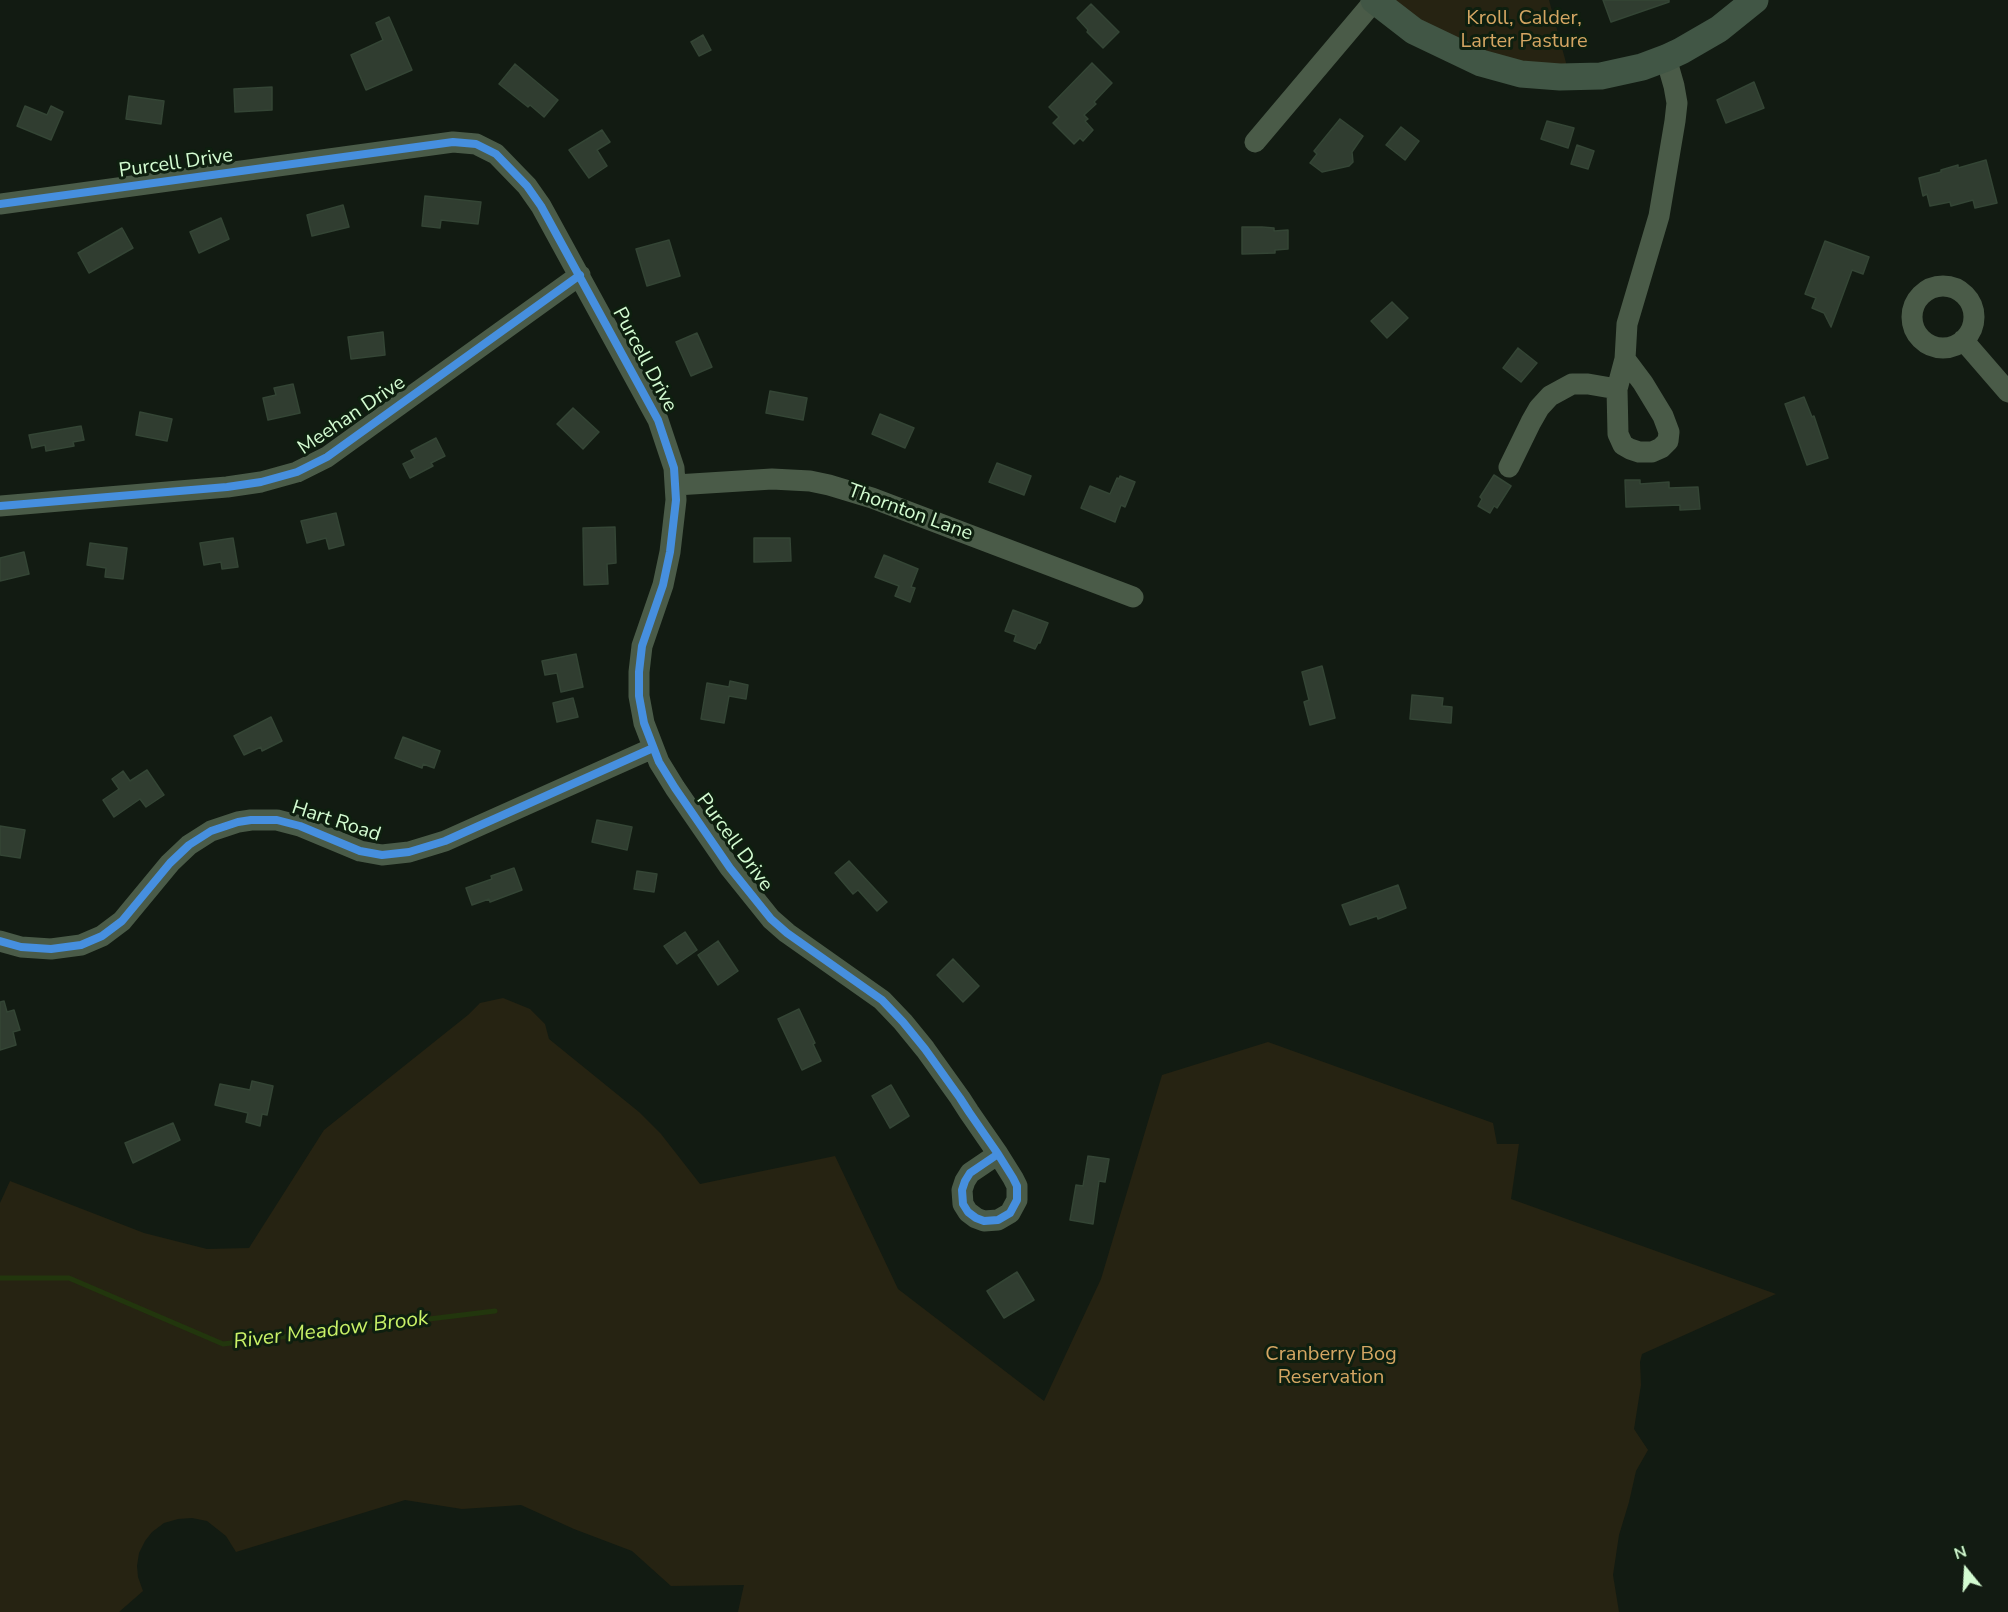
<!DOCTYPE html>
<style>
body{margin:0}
#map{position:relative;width:2008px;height:1612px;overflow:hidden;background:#121b12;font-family:"Nunito Sans",sans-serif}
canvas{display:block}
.north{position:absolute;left:1936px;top:1540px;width:60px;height:60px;-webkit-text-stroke:4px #0e1f0f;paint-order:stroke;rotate:342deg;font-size:16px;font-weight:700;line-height:24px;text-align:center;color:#d3fbd1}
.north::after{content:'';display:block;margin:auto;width:21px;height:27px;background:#d3fbd1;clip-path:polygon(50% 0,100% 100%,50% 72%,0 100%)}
</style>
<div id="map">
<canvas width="2008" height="1612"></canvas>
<div class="north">N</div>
</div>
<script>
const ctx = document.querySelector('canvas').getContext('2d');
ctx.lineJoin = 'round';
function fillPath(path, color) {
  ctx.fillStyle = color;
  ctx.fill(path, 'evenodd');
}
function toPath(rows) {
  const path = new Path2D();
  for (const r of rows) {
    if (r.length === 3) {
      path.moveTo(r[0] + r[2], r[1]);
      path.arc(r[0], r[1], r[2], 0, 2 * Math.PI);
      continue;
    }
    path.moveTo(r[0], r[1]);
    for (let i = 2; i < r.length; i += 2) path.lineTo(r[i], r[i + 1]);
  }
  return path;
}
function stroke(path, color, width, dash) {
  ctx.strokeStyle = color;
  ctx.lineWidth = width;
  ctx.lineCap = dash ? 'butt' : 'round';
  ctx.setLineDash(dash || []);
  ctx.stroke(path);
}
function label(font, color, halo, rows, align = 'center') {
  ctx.font = font + ' "Nunito Sans",sans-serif';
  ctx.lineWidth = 6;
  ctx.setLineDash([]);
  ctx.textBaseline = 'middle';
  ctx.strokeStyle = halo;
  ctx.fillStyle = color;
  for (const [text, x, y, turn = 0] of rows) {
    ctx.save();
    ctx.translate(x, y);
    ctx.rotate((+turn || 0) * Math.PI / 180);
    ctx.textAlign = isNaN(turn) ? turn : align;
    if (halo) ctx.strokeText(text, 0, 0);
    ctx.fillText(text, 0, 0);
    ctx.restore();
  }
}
fillPath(toPath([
 [1387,0,1549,0,1568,70,1524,63,1475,50,1415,22],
 [503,998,530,1009,545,1024,549,1039,639,1112,661,1134,700,1184,835,1156,898,1289,1044,1401,1101,1279,1162,1075,1268,1042,1493,1123,1497,1144,1519,1144,1511,1199,1776,1294,1642,1354,1640,1362,1641,1385,1634,1429,1648,1450,1636,1471,1629,1502,1619,1535,1613,1575,1619,1612,738,1612,744,1585,671,1586,632,1551,574,1529,521,1505,462,1509,405,1500,236,1552,226,1536,207,1521,192,1518,178,1519,164,1523,152,1532,145,1541,139,1553,137,1566,138,1577,143,1591,119,1612,0,1612,0,1203,10,1181,144,1233,207,1249,249,1248,324,1130,468,1015,480,1003]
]), '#262312');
stroke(toPath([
 [0,1278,69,1278,223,1344,495,1311]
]), '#22360d', 5);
const building = toPath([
 [1603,0,1669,0,1669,2,1611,22,1603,0],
 [1091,4,1119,32,1103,48,1087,32,1088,30,1077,18,1091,4],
 [389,17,412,70,366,90,351,55,383,40,376,23,389,17],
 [703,35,711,50,699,56,691,42,703,35],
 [1092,63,1112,83,1094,102,1096,104,1084,115,1088,119,1085,121,1093,130,1083,141,1080,138,1074,144,1053,123,1059,117,1049,107,1092,63],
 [515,64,558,100,544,117,530,105,528,107,499,84,515,64],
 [1754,82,1764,108,1726,123,1717,100,1754,82],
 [272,87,272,110,235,112,234,89,272,87],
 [129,96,164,101,161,124,126,119,129,96],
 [25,106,47,115,51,106,63,112,51,140,17,126,25,106],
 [1340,119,1363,136,1352,152,1353,162,1349,166,1322,172,1310,163,1317,154,1314,151,1340,119],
 [1547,121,1574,128,1568,148,1541,139,1547,121],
 [1401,127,1419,141,1405,160,1386,145,1401,127],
 [602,130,610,142,597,150,607,166,589,178,569,150,602,130],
 [1577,145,1594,151,1588,169,1571,164,1577,145],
 [1986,160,1997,203,1975,208,1973,200,1951,206,1950,202,1930,206,1927,194,1923,196,1919,178,1941,172,1941,170,1958,165,1958,168,1986,160],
 [425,196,481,202,478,224,441,220,440,228,422,226,425,196],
 [343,205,349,227,312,236,307,215,343,205],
 [221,218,229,239,199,253,190,232,221,218],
 [1242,227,1262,227,1274,228,1274,231,1288,230,1288,249,1275,250,1275,253,1242,254,1242,227],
 [122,228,133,248,89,273,78,253,122,228],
 [669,240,680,276,647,286,636,249,669,240],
 [1825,241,1869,257,1863,274,1852,270,1831,327,1824,313,1812,308,1816,298,1805,294,1825,241],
 [1392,302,1408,318,1387,338,1371,321,1392,302],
 [383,332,385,355,351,359,348,337,383,332],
 [697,333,712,367,691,376,676,342,697,333],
 [1518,348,1537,363,1521,382,1503,368,1518,348],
 [293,384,300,413,268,420,263,398,276,395,274,388,293,384],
 [770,391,807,398,803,420,766,413,770,391],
 [1804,397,1812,417,1814,416,1828,458,1807,465,1785,404,1804,397],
 [573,408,599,432,583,449,557,424,573,408],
 [140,412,172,419,167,441,136,435,140,412],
 [880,414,914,428,905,448,872,434,880,414],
 [81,426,84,440,73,442,74,446,46,451,45,445,32,448,29,435,81,426],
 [436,438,445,456,431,463,433,466,410,478,403,464,415,458,411,451,436,438],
 [997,463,1031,476,1024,495,989,482,997,463],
 [1494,475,1511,486,1497,508,1494,506,1490,513,1478,506,1482,499,1480,497,1494,475],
 [1120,476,1135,482,1125,507,1121,505,1115,522,1081,508,1090,486,1110,494,1117,478,1119,479,1120,476],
 [1625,480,1640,480,1640,484,1669,482,1669,488,1698,487,1700,509,1680,510,1680,505,1626,507,1625,480],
 [336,513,344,545,329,549,326,538,307,543,301,521,336,513],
 [615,527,616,563,607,564,608,584,584,585,583,528,615,527],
 [233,538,238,567,222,569,221,562,204,565,200,543,233,538],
 [754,538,790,538,791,561,754,562,754,538],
 [90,543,127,548,123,579,105,577,106,568,87,565,90,543],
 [24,552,29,574,0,581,0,558,24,552],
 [884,555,918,569,911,587,915,588,910,602,895,596,899,586,875,577,884,555],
 [1013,610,1048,623,1040,643,1038,643,1035,649,1014,641,1016,635,1005,631,1013,610],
 [576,654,583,687,561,692,557,673,545,675,542,661,576,654],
 [1322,666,1335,718,1310,725,1304,702,1309,700,1302,672,1322,666],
 [730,681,748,685,746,699,729,696,724,723,701,719,707,683,729,687,730,681],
 [1412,695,1443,698,1442,706,1452,707,1451,723,1410,719,1412,695],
 [573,698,578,717,557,722,553,703,573,698],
 [271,717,282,741,262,751,261,747,244,755,234,736,271,717],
 [403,737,440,751,434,768,423,764,422,768,395,758,403,737],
 [147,770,164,795,146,807,140,799,114,817,103,800,119,789,112,779,123,771,130,781,147,770],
 [597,820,632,827,627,850,592,842,597,820],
 [0,826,25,830,20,858,0,855,0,826],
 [849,861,887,902,877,911,858,890,853,894,835,873,849,861],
 [514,868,522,890,490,902,489,899,472,905,466,888,492,879,491,876,514,868],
 [637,871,657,874,654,892,634,889,637,871],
 [1398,885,1406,908,1378,919,1377,916,1350,925,1342,905,1398,885],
 [685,932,697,950,677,964,664,946,685,932],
 [718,941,738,971,718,985,698,955,718,941],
 [953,959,979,986,963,1002,937,975,953,959],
 [4,1001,7,1012,14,1010,20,1030,13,1032,16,1045,0,1050,0,1002,4,1001],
 [799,1009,815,1043,813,1044,821,1061,802,1070,778,1019,799,1009],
 [252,1081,273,1086,267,1115,262,1114,260,1126,246,1122,248,1113,215,1105,220,1084,250,1090,252,1081],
 [891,1085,909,1116,890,1128,872,1096,891,1085],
 [173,1123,180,1140,133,1163,125,1143,173,1123],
 [1088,1156,1109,1159,1105,1182,1099,1181,1093,1224,1070,1220,1076,1185,1083,1186,1088,1156],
 [1017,1272,1034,1300,1004,1318,987,1291,1017,1272]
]);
fillPath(building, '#303d30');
stroke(building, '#344535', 1.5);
stroke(toPath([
 [1255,142,1375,0],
 [0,204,453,142,476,144,496,154,527,186,541,206,658,420,674,468,676,500,670,552,663,585,642,646,639,672,639,696,644,723,659,762,675,788,730,868,771,919,787,933,882,1000,903,1022,925,1049,960,1098,969,1112,998,1154,1013,1178,1017,1186,1017,1200,1010,1213,998,1220,984,1221,976,1218,968,1212,963,1204,962,1190,965,1181,970,1173,998,1154],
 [1943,317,31],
 [1963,340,2008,392],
 [1625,359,1643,383,1663,416,1669,432,1668,441,1661,448,1652,452,1639,452,1630,449,1623,445,1618,434,1617,389,1625,359,1627,324,1659,216,1675,121,1677,103,1674,86,1666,58],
 [1509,467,1531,422,1539,408,1550,396,1572,384,1588,384,1617,389],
 [676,485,772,479,810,481,829,485,872,498,1133,597],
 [0,506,227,487,261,482,297,472,327,457,580,275],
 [0,941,21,947,51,949,81,945,102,936,122,921,170,863,189,845,211,831,238,822,251,820,277,820,300,826,360,851,382,855,409,852,445,841,653,748]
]), '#4a5b48', 21);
stroke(toPath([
 [1374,0,1414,31,1481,63,1521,74,1560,77,1601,76,1642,67,1666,58,1681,51,1719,29,1755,0]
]), '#415645', 27);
stroke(toPath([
 [0,204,453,142,476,144,496,154,527,186,541,206,658,420,674,468,676,500,670,552,663,585,642,646,639,672,639,696,644,723,659,762,675,788,730,868,771,919,787,933,882,1000,903,1022,925,1049,960,1098,969,1112,998,1154,1013,1178,1017,1186,1017,1200,1010,1213,998,1220,984,1221,976,1218,968,1212,963,1204,962,1190,965,1181,970,1173,998,1154],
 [0,506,227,487,261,482,297,472,327,457,580,275],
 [0,941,21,947,51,949,81,945,102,936,122,921,170,863,189,845,211,831,238,822,251,820,277,820,300,826,360,851,382,855,409,852,445,841,653,748]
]), '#468fdf', 8);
label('20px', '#d4a663', '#0e1f0f', [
 ["Kroll, Calder,",1524,19],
 ["Larter Pasture",1524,42],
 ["Cranberry Bog",1331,1355],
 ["Reservation",1331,1378]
]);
label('20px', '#d3fbd1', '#0e1f0f', [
 ["Purcell Drive",176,164,-8],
 ["Purcell Drive",644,360,62],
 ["Meehan Drive",352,416,-34],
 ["Thornton Lane",910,513,20],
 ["Hart Road",336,822,18],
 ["Purcell Drive",734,843,54]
]);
label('italic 21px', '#c9f267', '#0e1f0f', [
 ["River Meadow Brook",331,1331,-7]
]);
</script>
